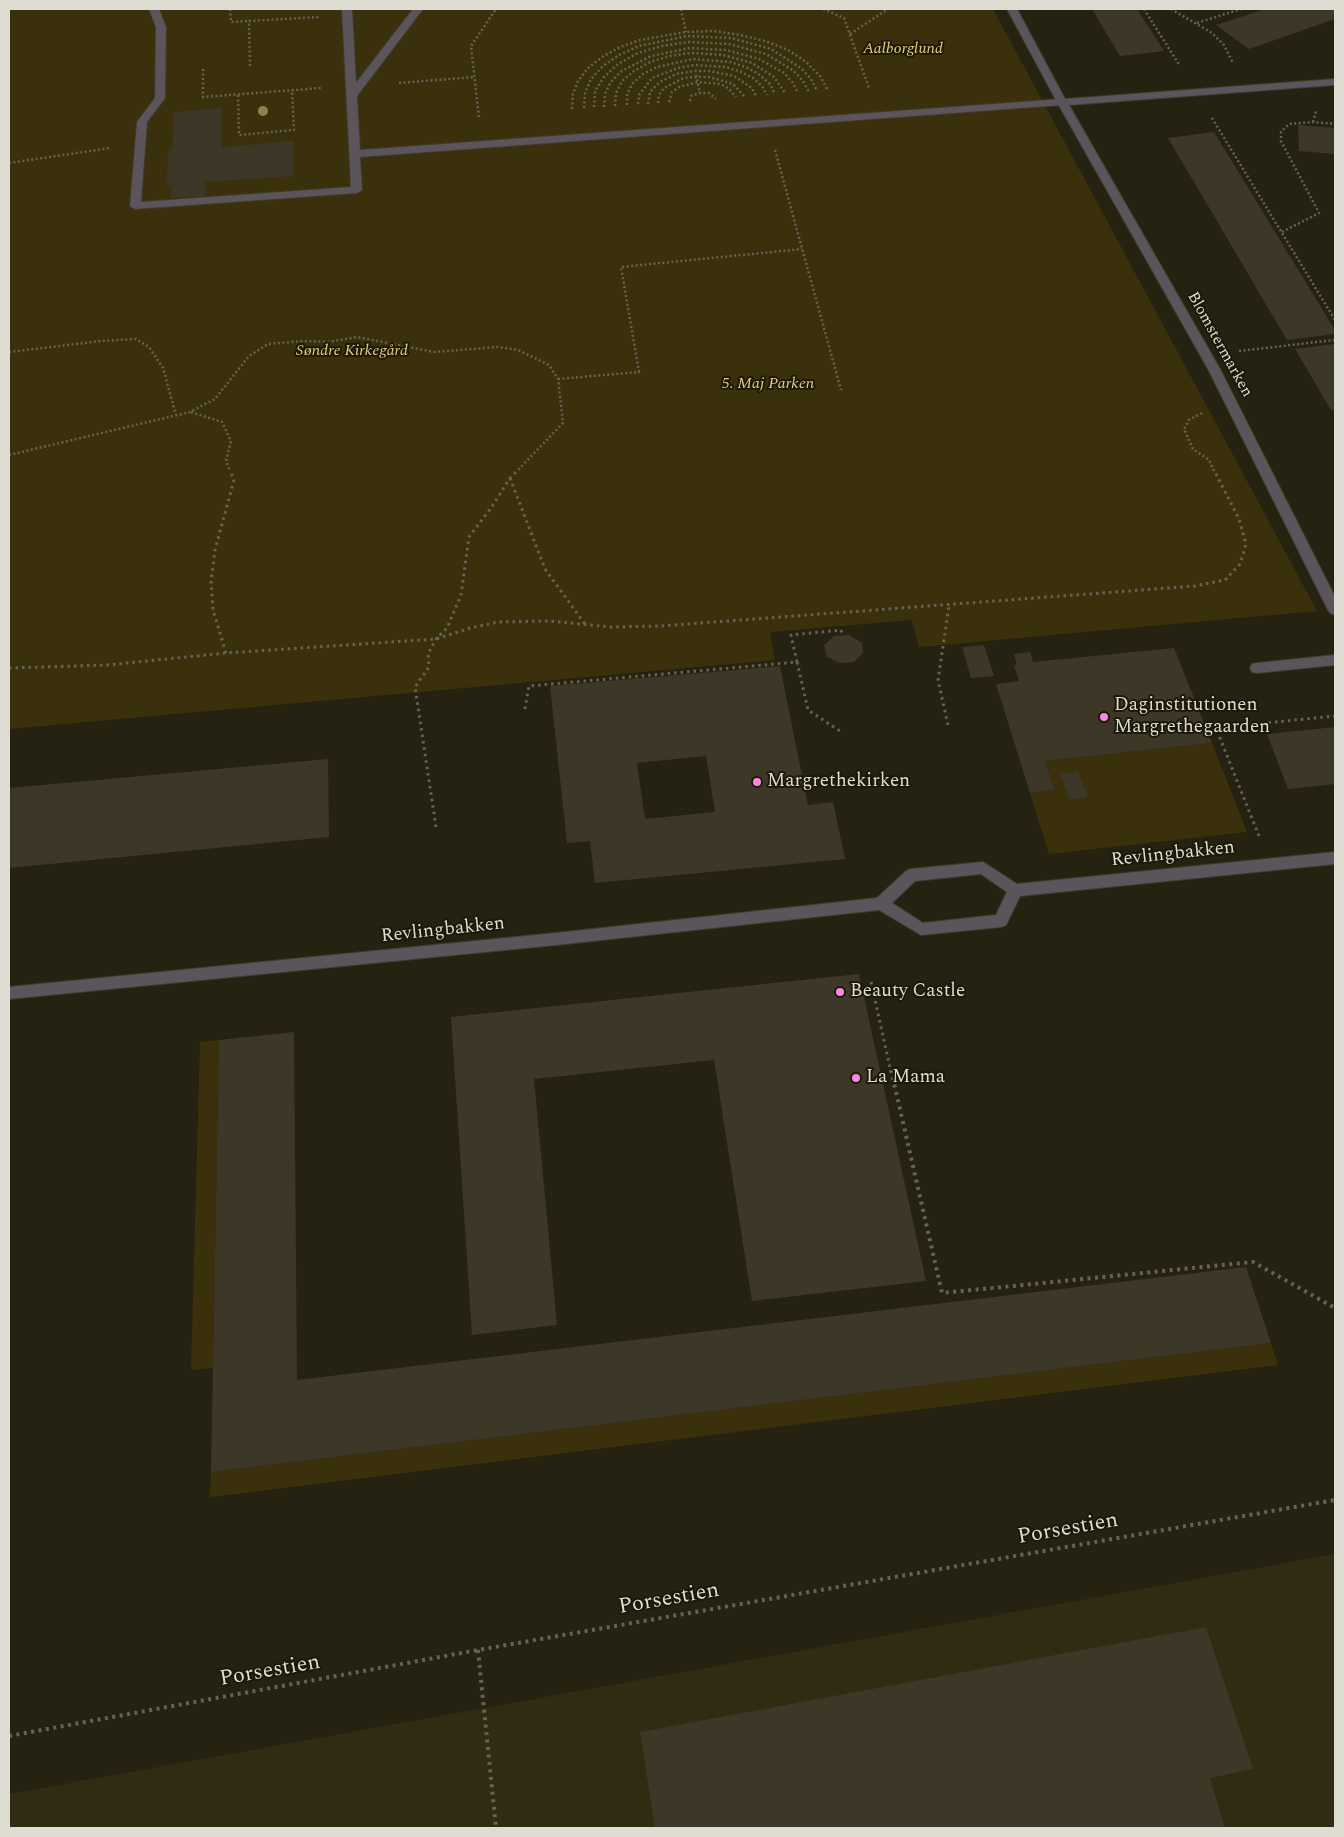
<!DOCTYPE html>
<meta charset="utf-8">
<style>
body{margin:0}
#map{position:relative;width:1344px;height:1837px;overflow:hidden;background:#262211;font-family:Spectral,serif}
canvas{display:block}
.frame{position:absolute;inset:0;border:10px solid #dfdcd2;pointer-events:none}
</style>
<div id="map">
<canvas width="1344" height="1837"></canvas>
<div class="frame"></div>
</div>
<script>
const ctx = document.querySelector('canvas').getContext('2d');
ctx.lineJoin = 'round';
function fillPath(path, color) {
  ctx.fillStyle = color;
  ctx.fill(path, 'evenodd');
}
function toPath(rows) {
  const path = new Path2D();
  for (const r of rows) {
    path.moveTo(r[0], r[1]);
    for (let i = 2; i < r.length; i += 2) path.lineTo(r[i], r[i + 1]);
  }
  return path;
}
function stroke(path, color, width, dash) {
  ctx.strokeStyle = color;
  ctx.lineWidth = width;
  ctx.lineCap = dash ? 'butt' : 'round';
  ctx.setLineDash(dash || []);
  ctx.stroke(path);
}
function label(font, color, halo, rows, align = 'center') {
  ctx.font = font + ' Spectral,serif';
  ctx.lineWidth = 4;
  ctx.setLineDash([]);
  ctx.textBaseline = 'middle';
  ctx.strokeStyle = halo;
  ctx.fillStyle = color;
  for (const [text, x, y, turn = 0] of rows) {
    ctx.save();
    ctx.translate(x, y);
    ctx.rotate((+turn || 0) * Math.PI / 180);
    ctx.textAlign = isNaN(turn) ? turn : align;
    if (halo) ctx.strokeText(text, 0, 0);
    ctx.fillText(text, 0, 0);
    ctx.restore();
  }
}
fillPath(toPath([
 [1335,1554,1335,1828,9,1828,9,1794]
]), '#312b13');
fillPath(toPath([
 [9,9,993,9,1317,611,919,647,912,620,770,632,775,660,9,729],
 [1212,743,1247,832,1049,854,1030,793,1055,790,1045,761],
 [219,1040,213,1368,191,1370,200,1042],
 [1271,1343,1278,1365,210,1497,211,1472]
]), '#3a310c');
fillPath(toPath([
 [1092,9,1137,9,1164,51,1120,56],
 [1265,9,1335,9,1335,19,1249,49,1216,25],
 [222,108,222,147,294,141,294,176,205,182,205,196,171,198,172,185,167,186,168,151,172,151,174,112],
 [1298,125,1335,128,1335,154,1299,151],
 [1214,132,1335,330,1335,334,1287,340,1168,138],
 [1335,344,1335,410,1331,410,1295,349],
 [849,635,862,643,863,653,854,662,840,663,827,657,824,645,834,636],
 [984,645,994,676,971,678,962,647],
 [1174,648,1212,743,1045,761,1055,790,1030,793,996,684,1019,681,1014,665,1017,665,1014,654,1030,652,1033,662],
 [780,666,808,805,833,802,845,859,595,883,590,841,567,843,550,686],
 [706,756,715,812,645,819,637,763],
 [1335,727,1335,784,1288,789,1267,734],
 [328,759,329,837,9,868,9,788],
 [1078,771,1088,797,1070,800,1060,774],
 [859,974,926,1281,752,1301,714,1060,534,1079,557,1325,472,1335,451,1017],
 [294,1032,297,1380,1246,1267,1271,1343,211,1472,219,1040],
 [1206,1627,1253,1769,1210,1778,1225,1828,655,1828,640,1732]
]), '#3c3726');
const lane = toPath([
 [149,9,159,9,166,27,165,98,147,122,141,202,351,187,342,9,352,9,356,83,413,9,423,9,357,96,360,150,1062,99,1067,102,1062,105,360,157,362,190,357,193,135,209,130,206,137,122,155,98,156,27,149,9]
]);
const street = toPath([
 [1007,9,1017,9,1065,99,1335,79,1335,85,1069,105,1220,369,1335,597,1335,615,1330,613,1328,610,1208,369,1057,102,1007,9],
 [1335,655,1335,665,1257,673,1252,672,1250,668,1252,664,1257,663,1335,655],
 [1335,852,1335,864,1020,896,1006,925,1001,927,921,935,879,910,556,945,9,999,9,987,556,933,877,898,906,871,911,869,983,862,1017,884,1335,852],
 [981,874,1007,892,996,915,923,923,892,903,915,881,981,874]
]);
stroke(lane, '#403c2c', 2);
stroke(street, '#403c2c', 2);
stroke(toPath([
 [230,9,231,22,249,21],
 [681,9,686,32],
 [823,9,844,18,869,88],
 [1144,9,1180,66],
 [1171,9,1212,33,1224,45,1233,63],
 [1197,23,1241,9],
 [850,34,888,9],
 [250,66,249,21,319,17],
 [203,69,203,97,321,88],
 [696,75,700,93],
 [399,83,475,77],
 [238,95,239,135,294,130,292,90],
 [690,101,691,96,700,93,709,93,716,99],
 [669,102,672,92,679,87,698,82,720,84,728,88,736,97],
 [658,103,659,95,664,88,684,78,696,77,710,77,733,84,745,97],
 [638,104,639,95,652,78,678,68,694,65,726,67,741,72,753,78,762,86,767,95],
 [648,104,650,92,660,82,676,74,695,71,709,71,734,76,752,88,756,96],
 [627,105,627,94,633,83,643,74,657,67,693,59,730,62,746,67,760,75,770,84,775,94],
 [615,106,616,93,622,81,634,71,650,62,670,56,691,53,723,55,752,63,774,77,786,94],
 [594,107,595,91,604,77,618,64,638,53,662,46,688,42,729,44,766,54,794,71,803,81,809,92],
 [604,107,605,94,610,83,620,72,651,56,690,48,726,50,759,59,784,73,793,83,798,93],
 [584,108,585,93,591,79,603,66,619,55,639,46,687,36,731,38,771,49,801,68,811,79,817,91],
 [572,109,573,94,578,81,588,68,602,57,620,47,640,40,686,32,713,31,740,35,765,41,788,50,806,62,820,76,828,91],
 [479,117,471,46,496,9],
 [1212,118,1335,320],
 [1313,122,1316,111],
 [775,150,841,390],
 [9,163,110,148],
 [1282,232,1319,213,1281,141,1281,132,1289,124,1313,122,1335,124],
 [1239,351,1335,340],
 [9,352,101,341,136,339,149,347,163,368,176,415],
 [558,379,639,372,621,267,802,249],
 [191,412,222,422,231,441,226,461,230,471],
 [1202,413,1189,420,1184,429,1193,449,1209,460,1214,471],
 [9,455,190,412,215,399,249,356,268,344,303,341,328,342,357,337,434,352,498,347,518,350,549,365,558,379,563,423,517,471]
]), '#666254', 2.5, [2, 2.5]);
stroke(toPath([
 [510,478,545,569,585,624],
 [226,653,213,610,211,582,215,550,234,480,230,470],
 [797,662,791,635,841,630,842,636],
 [9,668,107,665,226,653,436,639,470,628,498,622,550,621,610,627,661,626,1195,586,1225,580,1240,564,1246,544,1239,519,1214,470],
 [525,709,529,686,797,662,808,710,843,733],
 [948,725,938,680,949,606],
 [436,827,415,687,429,667,428,654,436,639,447,628,461,595,469,537,491,508,510,478,518,470],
 [1259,836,1216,728,1335,716],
 [871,982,891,1072]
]), '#666254', 3, [2.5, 4]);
stroke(toPath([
 [891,1070,942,1293,1253,1262,1335,1308],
 [478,1650,496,1828],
 [9,1736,478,1650,1335,1500]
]), '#666254', 4, [3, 4.5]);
fillPath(lane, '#5b545a');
fillPath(street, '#5b545a');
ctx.fillStyle = '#90824a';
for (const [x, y] of [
 [263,111]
]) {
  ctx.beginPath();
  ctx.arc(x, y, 5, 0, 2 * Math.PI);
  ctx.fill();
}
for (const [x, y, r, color] of [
 [1104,717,5,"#f987e8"],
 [757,782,5,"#f987e8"],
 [840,992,5,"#f987e8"],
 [856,1078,5,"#f987e8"]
]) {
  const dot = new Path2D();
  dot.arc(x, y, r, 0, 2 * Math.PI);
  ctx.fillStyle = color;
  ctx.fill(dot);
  stroke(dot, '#1d1908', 2);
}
label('italic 16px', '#e6d079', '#1d1908', [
 ["Aalborglund",903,50],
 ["Søndre Kirkegård",352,352],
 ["5. Maj Parken",768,385]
]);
label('16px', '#dfdcd2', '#1d1908', [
 ["Blomstermarken",1219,345,61]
]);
label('19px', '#dfdcd2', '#1d1908', [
 ["Daginstitutionen",1114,706],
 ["Margrethegaarden",1114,728],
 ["Margrethekirken",767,782],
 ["Beauty Castle",850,992],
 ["La Mama",866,1078]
], 'left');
label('19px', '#dfdcd2', '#1d1908', [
 ["Revlingbakken",1173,855,-6],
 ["Revlingbakken",443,931,-6]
]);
label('22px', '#dfdcd2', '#1d1908', [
 ["Porsestien",1068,1530,-10],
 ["Porsestien",669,1600,-10],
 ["Porsestien",270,1672,-10]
]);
</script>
